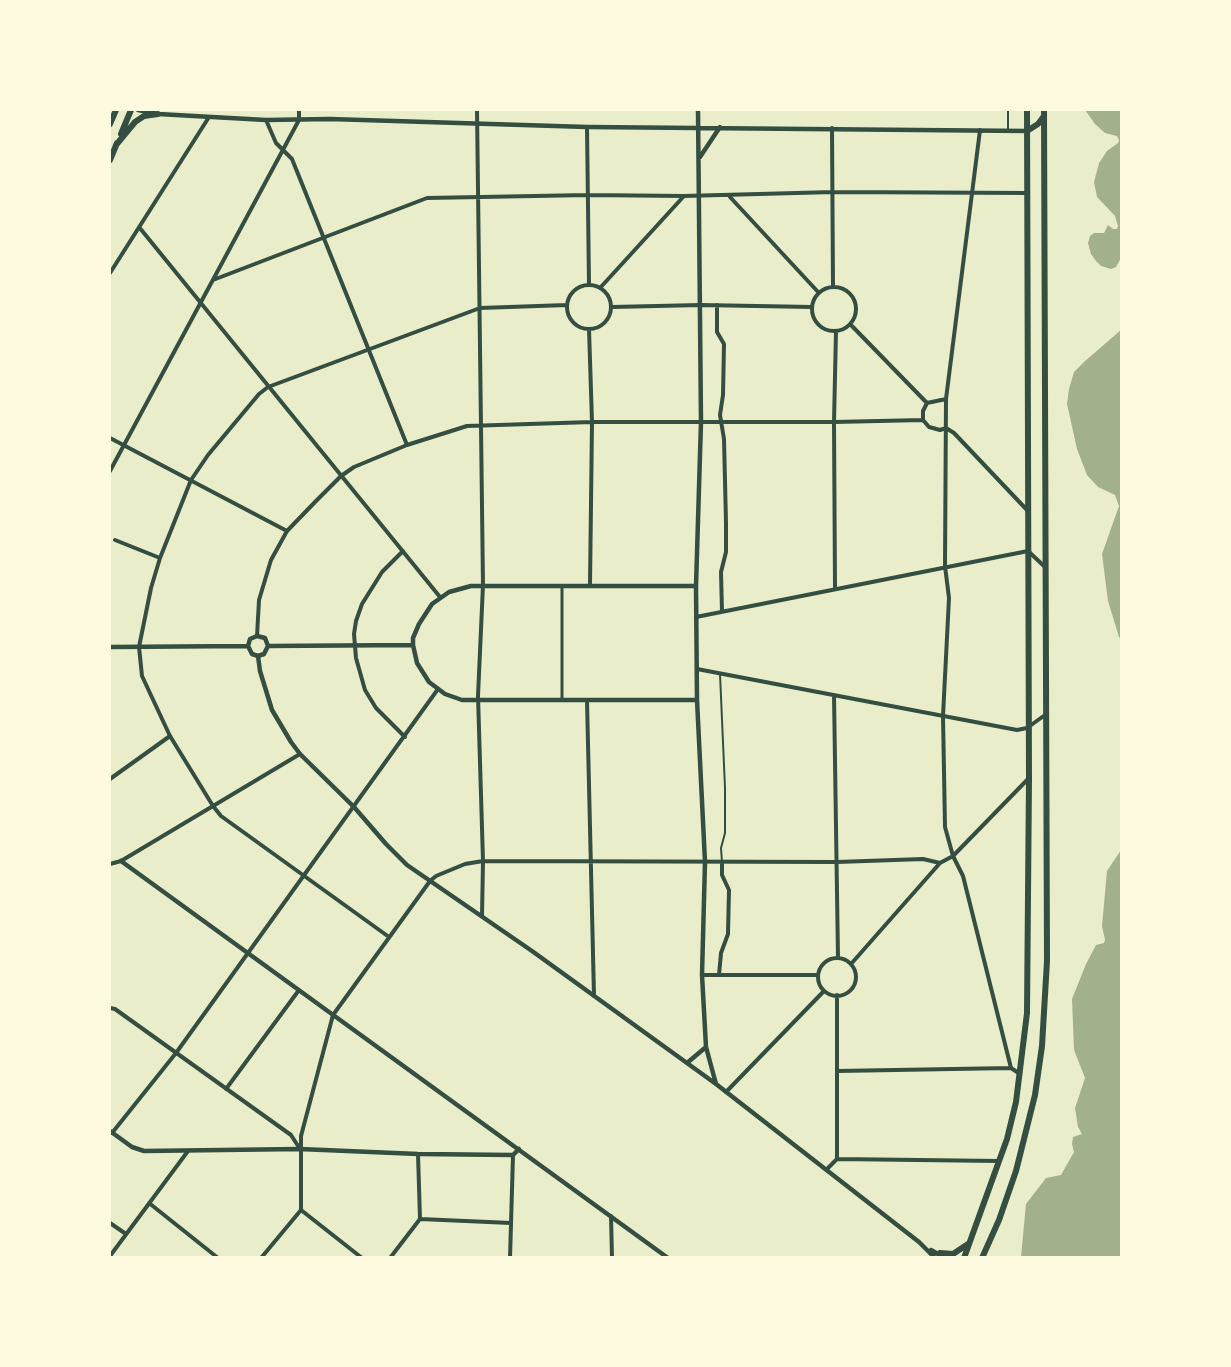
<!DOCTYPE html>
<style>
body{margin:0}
#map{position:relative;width:1231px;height:1367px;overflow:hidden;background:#e9edc9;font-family:"Work Sans",sans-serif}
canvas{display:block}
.frame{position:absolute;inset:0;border:111px solid #fefae0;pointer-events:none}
</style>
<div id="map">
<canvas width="1231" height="1367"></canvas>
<div class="frame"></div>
</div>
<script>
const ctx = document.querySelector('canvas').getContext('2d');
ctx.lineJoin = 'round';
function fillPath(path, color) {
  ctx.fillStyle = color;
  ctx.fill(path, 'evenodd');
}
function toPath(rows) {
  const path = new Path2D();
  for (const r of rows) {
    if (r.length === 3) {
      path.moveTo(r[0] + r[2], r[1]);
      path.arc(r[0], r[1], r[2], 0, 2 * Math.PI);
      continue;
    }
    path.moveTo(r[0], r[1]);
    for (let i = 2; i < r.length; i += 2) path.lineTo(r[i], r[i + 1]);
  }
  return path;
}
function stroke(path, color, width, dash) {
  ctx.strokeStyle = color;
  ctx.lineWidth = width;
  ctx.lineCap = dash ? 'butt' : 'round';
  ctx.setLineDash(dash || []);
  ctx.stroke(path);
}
fillPath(toPath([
 [1085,110,1121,110,1121,258,1116,267,1111,269,1101,266,1096,261,1091,254,1088,243,1090,236,1094,233,1104,233,1108,225,1113,229,1117,229,1118,226,1115,216,1097,197,1094,182,1099,163,1107,151,1118,143,1119,140,1117,136,1105,133,1095,124],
 [1121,330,1121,639,1119,637,1108,601,1102,554,1119,506,1115,495,1098,487,1087,475,1077,449,1067,404,1069,389,1074,372,1085,361],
 [1121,850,1121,1257,1021,1257,1026,1204,1046,1178,1061,1175,1074,1152,1072,1144,1073,1137,1082,1134,1078,1127,1075,1108,1085,1078,1074,1050,1072,999,1086,964,1096,945,1104,943,1105,940,1102,926,1107,871]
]), '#a3b18a');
stroke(toPath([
 [1008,110,1008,131],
 [720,674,725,788,725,833,721,848,722,862]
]), '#344e41', 2);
stroke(toPath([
 [562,586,562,699]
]), '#344e41', 3);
stroke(toPath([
 [477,110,483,585,478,696,483,861,482,916],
 [266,120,276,143,292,159,407,445],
 [587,127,589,285],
 [832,128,833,287],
 [980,130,946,399,945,566,949,598,943,716,945,827,953,856,963,876,1011,1068],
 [730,197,819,293],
 [139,227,440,597],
 [110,273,209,117],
 [213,280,427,198,588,195,684,196],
 [589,307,22],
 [834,309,22],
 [600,288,684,196,834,192,1027,193],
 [717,305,717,332,724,344,723,395,720,415,724,439,726,523,726,552,721,572,722,612],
 [612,307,701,305,812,307],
 [850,324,927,403],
 [589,329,592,422,590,585],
 [923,420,929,427,940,430,946,428,954,433,1027,510],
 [923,420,923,411,927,403,946,399],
 [110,438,287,531],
 [110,471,299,120,299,110],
 [115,540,160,558],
 [403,551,382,572,362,604,356,621,354,634,356,658,365,690,376,708,405,737],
 [835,588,834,422,836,331],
 [696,617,1028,551,1045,567],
 [257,636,259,600,271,560,287,531,316,501,341,476,354,467,407,445,467,426,592,422,834,422,923,420],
 [697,669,1017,730,1027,728,1045,715],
 [834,695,838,958],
 [587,701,594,996],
 [110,779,170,736],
 [110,864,121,861,300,754],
 [389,937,221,816,213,806,170,736,142,676,139,647,151,588,160,558,191,480,208,455,259,394,268,387,480,308,567,305],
 [837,977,19],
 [851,964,940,863],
 [702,975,818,975],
 [719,975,721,953,728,934,729,890,722,875,722,862],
 [110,1008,115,1009,291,1135,300,1149],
 [837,1071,1011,1068,1020,1074],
 [226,1089,299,990],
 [726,1092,824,991],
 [112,1133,176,1053,438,689],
 [837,1159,837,995],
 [827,1169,837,1159,999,1161],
 [149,1203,218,1258],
 [301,1210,301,1136,333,1015,430,881,436,876,465,864,483,861,837,862,923,859,940,863,953,856,1029,778],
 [301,1210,362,1258],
 [611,1216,612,1258],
 [420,1219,511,1223],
 [110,1223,126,1234],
 [110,1256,188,1151],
 [261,1258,301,1210],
 [390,1258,420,1219,418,1154],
 [510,1258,513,1155]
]), '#344e41', 4);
stroke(toPath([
 [138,110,158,114,266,120,330,119,587,127,1027,131],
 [698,110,701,422,696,586,697,700,705,862,702,975,706,1047,716,1084],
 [700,157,720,127],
 [696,586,471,586,449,592,432,604,419,624,413,638,413,645,417,663,429,682,445,694,462,700,697,700],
 [248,646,250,639,257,636,265,638,268,646],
 [248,646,252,654,258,656],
 [268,646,413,645],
 [110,647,248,646],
 [258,656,260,671,272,710,291,742,300,754,354,807,386,844,407,865,532,951,716,1084,919,1242,935,1258],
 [258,656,264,654,268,646],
 [121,861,668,1258],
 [687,1063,706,1047],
 [110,1131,132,1147,144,1151,300,1149,418,1154,513,1155,519,1149],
 [931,1250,945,1258]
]), '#344e41', 4.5);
stroke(toPath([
 [110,124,116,110],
 [121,134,131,110],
 [116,145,135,122,144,116,158,114],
 [110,160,117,143]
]), '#344e41', 6);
stroke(toPath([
 [1027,131,1038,124,1044,116],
 [940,1253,953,1254,968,1244],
 [964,1258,1007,1139,1016,1102,1027,1013,1029,778,1027,110],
 [982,1258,999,1220,1016,1171,1035,1095,1042,1046,1047,961,1044,110]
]), '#344e41', 6);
</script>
